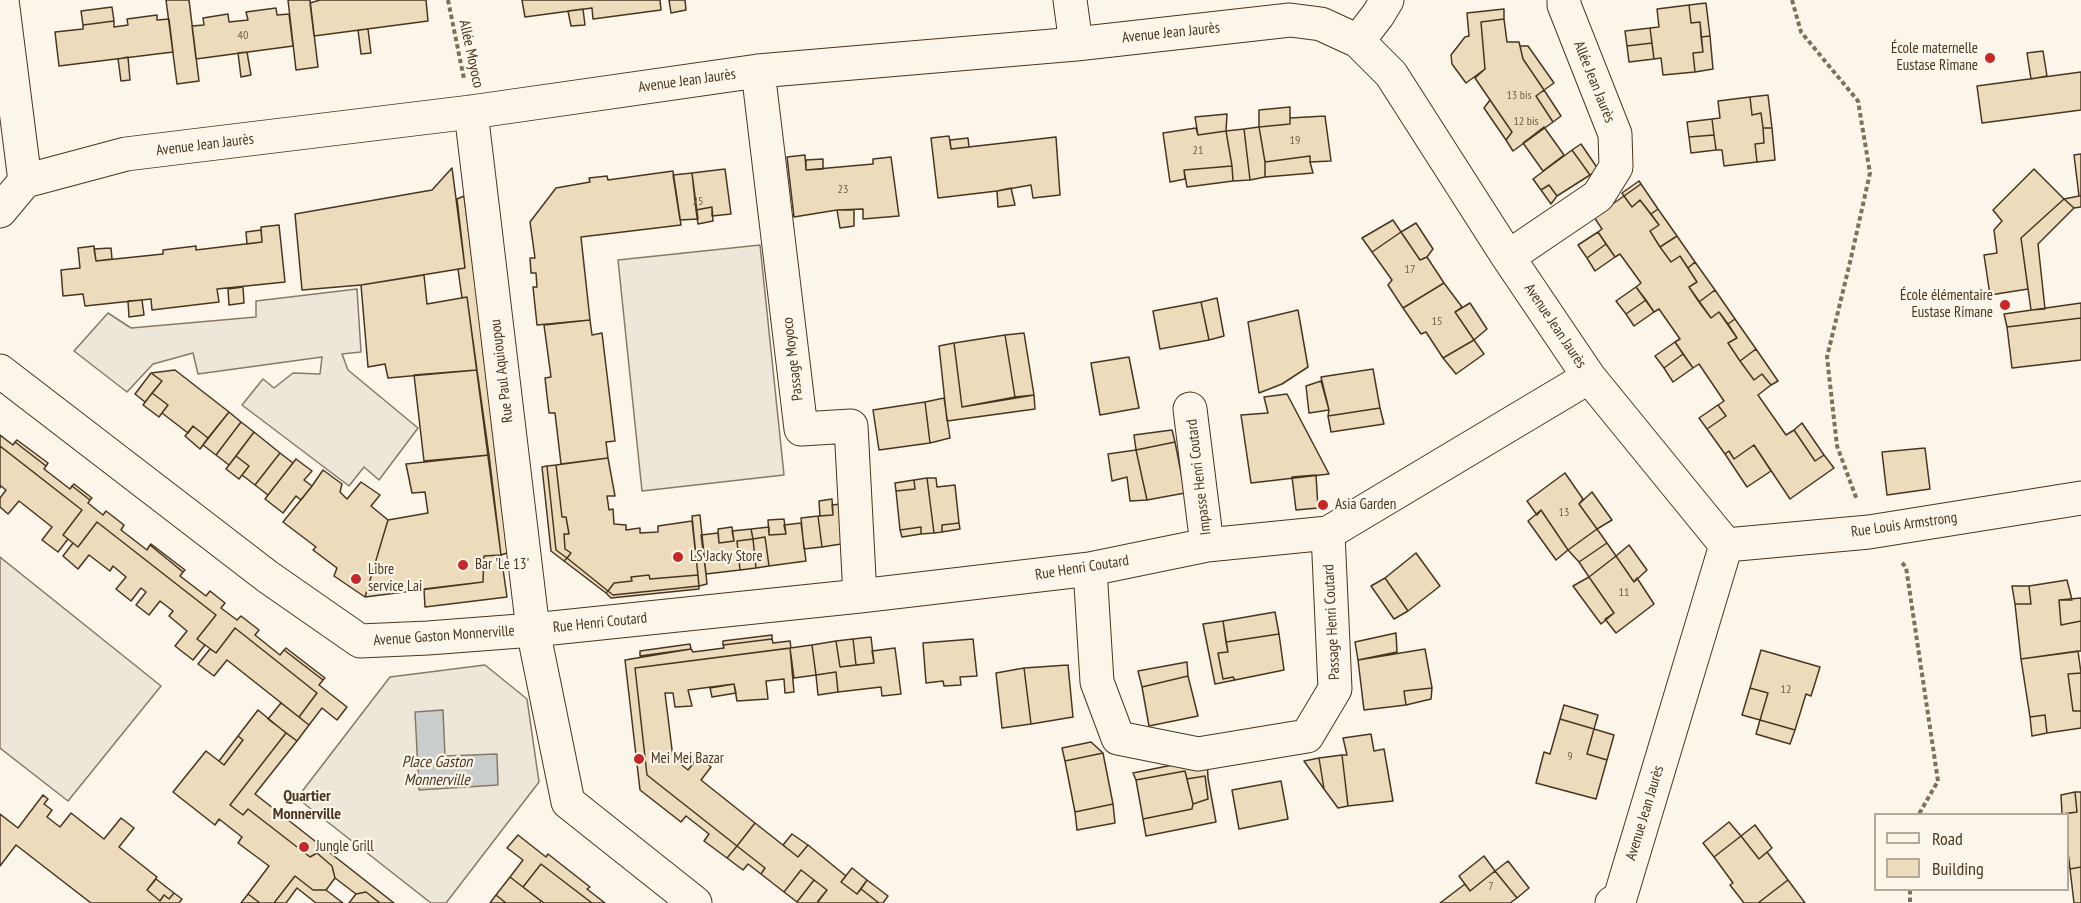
<!DOCTYPE html>
<meta charset="utf-8">
<style>
body{margin:0}
#map{position:relative;width:2081px;height:903px;overflow:hidden;background:#fbf6e9;font-family:"PT Sans Narrow",sans-serif}
canvas{display:block}
.legend{position:absolute;left:1874px;top:813px;width:195px;height:78px;box-sizing:border-box;background:#fbf6e9;border:2px solid #b4a999;margin:0;padding:8px 10px;list-style:none;font-size:18px;color:#4a3520}
.legend li{display:flex;align-items:center;gap:12px;height:30px}
.legend b{width:30px;border:2px solid #b4a999}
</style>
<div id="map">
<canvas width="2081" height="903"></canvas>
<ul class="legend">
<li><b style="height:8px;background:#fbf6e9"></b>Road</li>
<li><b style="height:16px;background:#ecdcbc"></b>Building</li>
</ul>
</div>
<script>
const ctx = document.querySelector('canvas').getContext('2d');
ctx.lineJoin = 'round';
function fillPath(path, color) {
  ctx.fillStyle = color;
  ctx.fill(path, 'evenodd');
}
function toPath(rows) {
  const path = new Path2D();
  for (const r of rows) {
    path.moveTo(r[0], r[1]);
    for (let i = 2; i < r.length; i += 2) path.lineTo(r[i], r[i + 1]);
  }
  return path;
}
function stroke(path, color, width, dash) {
  ctx.strokeStyle = color;
  ctx.lineWidth = width;
  ctx.lineCap = dash ? 'butt' : 'round';
  ctx.setLineDash(dash || []);
  ctx.stroke(path);
}
function label(font, color, halo, rows, align = 'center') {
  ctx.font = font + ' "PT Sans Narrow",sans-serif';
  ctx.lineWidth = 4.5;
  ctx.setLineDash([]);
  ctx.textBaseline = 'middle';
  ctx.strokeStyle = halo;
  ctx.fillStyle = color;
  for (const [text, x, y, turn = 0] of rows) {
    ctx.save();
    ctx.translate(x, y);
    ctx.rotate((+turn || 0) * Math.PI / 180);
    ctx.textAlign = isNaN(turn) ? turn : align;
    if (halo) ctx.strokeText(text, 0, 0);
    ctx.fillText(text, 0, 0);
    ctx.restore();
  }
}
const parking = toPath([
 [760,245,784,475,642,491,618,260,760,245],
 [357,289,361,352,342,354,348,370,418,428,379,480,364,467,349,486,242,405,263,379,274,388,293,373,320,374,322,357,198,374,193,353,153,364,127,392,74,351,108,313,131,328,256,317,256,301,357,289],
 [0,557,161,686,68,801,0,748,0,557],
 [485,665,527,699,539,782,446,903,431,903,297,798,390,677,485,665]
]);
fillPath(parking, '#ede7d9');
stroke(parking, '#887966', 1.5);
const water = toPath([
 [443,710,445,756,497,754,498,785,419,790,415,712,443,710]
]);
fillPath(water, '#c9cecd');
stroke(water, '#887966', 1.5);
const building = toPath([
 [166,0,189,0,199,81,177,84,166,0],
 [288,0,310,0,318,67,296,70,288,0],
 [320,0,426,0,428,21,314,36,310,3,320,0],
 [522,0,660,0,661,10,593,19,592,8,525,17,522,0],
 [669,0,685,0,686,10,671,13,669,0],
 [1706,3,1710,36,1701,37,1700,22,1691,23,1689,5,1706,3],
 [1689,5,1691,23,1700,22,1703,52,1693,53,1695,72,1663,75,1661,58,1654,59,1650,28,1659,27,1657,9,1689,5],
 [112,7,114,21,83,25,81,11,112,7],
 [276,8,277,15,289,14,293,46,196,59,192,26,204,25,203,18,228,14,229,22,248,20,246,12,276,8],
 [583,9,585,25,571,26,568,11,583,9],
 [1504,9,1504,19,1481,22,1485,69,1466,83,1452,64,1451,55,1465,37,1469,36,1467,13,1504,9],
 [157,15,157,20,169,19,173,52,59,66,55,32,83,29,83,25,114,21,114,27,128,25,127,19,157,15],
 [1504,19,1507,42,1519,42,1523,59,1544,90,1536,96,1553,122,1513,151,1506,140,1512,132,1475,78,1485,69,1481,22,1504,19],
 [1650,28,1652,43,1627,46,1625,31,1650,28],
 [368,29,371,53,361,54,358,30,368,29],
 [1710,36,1713,69,1695,72,1693,53,1703,52,1701,37,1710,36],
 [1652,43,1654,59,1629,62,1627,46,1652,43],
 [1520,46,1528,46,1554,83,1544,90,1523,59,1520,46],
 [2043,51,2047,76,2031,79,2027,53,2043,51],
 [247,52,251,75,241,77,238,53,247,52],
 [128,57,130,80,121,81,118,59,128,57],
 [2081,72,2081,110,1982,123,1977,86,2081,72],
 [1544,90,1561,116,1553,122,1536,96,1544,90],
 [1768,95,1772,128,1763,128,1761,113,1752,115,1750,97,1768,95],
 [1750,97,1752,115,1761,113,1763,128,1764,143,1755,144,1757,162,1724,166,1722,150,1716,150,1714,135,1712,119,1720,118,1718,101,1750,97],
 [1490,100,1512,132,1506,140,1484,108,1490,100],
 [1290,107,1290,124,1259,127,1259,110,1290,107],
 [1227,114,1226,131,1198,135,1195,117,1227,114],
 [1325,116,1331,161,1310,162,1310,156,1265,162,1259,127,1290,124,1290,118,1325,116],
 [1712,119,1714,135,1689,137,1687,122,1712,119],
 [1259,127,1265,162,1265,177,1250,180,1244,129,1259,127],
 [1544,127,1564,155,1543,171,1523,143,1544,127],
 [1196,128,1198,135,1226,131,1232,166,1184,170,1185,179,1170,182,1163,133,1196,128],
 [1763,128,1772,128,1775,160,1757,162,1755,144,1764,143,1763,128],
 [1244,129,1250,180,1233,181,1232,166,1226,131,1244,129],
 [1714,135,1716,150,1691,153,1689,137,1714,135],
 [949,136,951,149,1056,137,1060,195,1033,198,1031,185,997,191,938,198,931,138,949,136],
 [968,138,969,147,951,149,950,140,968,138],
 [1581,144,1598,169,1590,175,1572,150,1581,144],
 [1572,150,1590,175,1557,196,1549,185,1541,190,1533,179,1572,150],
 [2081,154,2081,196,2079,196,2074,155,2081,154],
 [805,155,806,170,873,164,873,159,891,157,899,216,863,219,863,209,837,210,794,217,787,157,805,155],
 [1310,156,1310,162,1313,173,1265,177,1265,162,1310,156],
 [823,159,823,169,806,170,806,160,823,159],
 [1232,166,1233,181,1187,187,1184,170,1232,166],
 [452,168,465,268,361,285,302,290,295,214,432,190,452,168],
 [725,169,731,214,712,216,712,207,696,210,692,173,725,169],
 [2034,169,2064,199,2021,238,2028,289,1990,295,1984,255,1997,253,1994,230,2002,221,1993,210,2034,169],
 [673,171,681,225,581,237,590,320,537,325,533,287,537,287,536,273,531,273,530,258,535,258,530,222,556,188,590,182,589,178,607,176,608,180,673,171],
 [692,173,698,219,680,220,673,175,692,173],
 [1639,181,1641,184,1624,196,1622,193,1639,181],
 [1641,184,1658,209,1651,214,1640,200,1632,207,1624,196,1641,184],
 [1549,185,1557,196,1551,204,1541,190,1549,185],
 [1011,188,1015,205,998,207,997,191,1011,188],
 [464,196,510,552,501,555,467,297,462,298,458,269,465,268,457,199,464,196],
 [1624,196,1632,207,1640,200,1659,225,1650,231,1660,247,1671,262,1680,256,1697,282,1689,287,1711,318,1719,312,1737,338,1728,343,1740,361,1754,380,1762,374,1771,385,1758,395,1786,435,1794,430,1815,461,1824,455,1834,468,1790,499,1754,445,1734,459,1729,451,1725,454,1707,429,1726,416,1718,405,1724,401,1699,364,1693,368,1675,342,1680,339,1659,309,1654,312,1636,287,1641,283,1620,254,1615,257,1598,232,1602,229,1594,217,1624,196],
 [2079,196,2081,196,2081,207,2074,208,2064,199,2079,196],
 [2064,199,2074,208,2038,244,2045,309,2031,310,2021,238,2064,199],
 [712,207,713,221,698,224,696,210,712,207],
 [1658,209,1677,236,1660,247,1650,231,1659,225,1651,214,1658,209],
 [837,210,854,210,854,226,840,228,837,210],
 [1393,220,1401,232,1372,252,1362,238,1393,220],
 [1416,223,1433,249,1427,257,1420,260,1401,232,1416,223],
 [279,225,285,282,217,289,219,302,152,310,151,299,85,306,83,294,63,296,61,270,80,268,78,248,94,246,96,261,163,254,163,250,196,246,196,250,262,242,261,227,279,225],
 [261,230,262,242,247,244,246,232,261,230],
 [1401,232,1420,260,1427,257,1444,283,1403,308,1388,285,1392,280,1372,252,1401,232],
 [1598,232,1606,244,1587,258,1578,245,1598,232],
 [1677,236,1695,262,1688,268,1680,256,1671,262,1660,247,1677,236],
 [1606,244,1615,257,1595,271,1587,258,1606,244],
 [111,248,112,259,96,261,94,249,111,248],
 [1695,262,1715,290,1699,302,1689,287,1697,282,1688,268,1695,262],
 [424,275,427,304,467,297,477,370,388,378,385,364,368,367,361,285,424,275],
 [1444,283,1462,307,1455,312,1474,340,1443,358,1426,332,1421,334,1403,308,1444,283],
 [243,287,244,303,229,305,228,289,243,287],
 [1636,287,1646,300,1626,314,1616,301,1636,287],
 [1715,290,1735,319,1728,324,1719,312,1711,318,1699,302,1715,290],
 [1217,298,1224,336,1209,340,1201,302,1217,298],
 [142,300,144,315,129,317,128,301,142,300],
 [1646,300,1654,312,1634,326,1626,314,1646,300],
 [1201,302,1209,340,1160,349,1153,311,1201,302],
 [1470,303,1487,329,1474,340,1455,312,1470,303],
 [2081,303,2081,318,2007,327,2004,314,2081,303],
 [1298,310,1308,367,1282,384,1259,393,1248,322,1298,310],
 [2081,318,2081,360,2012,368,2007,327,2081,318],
 [1735,319,1756,349,1740,361,1728,343,1737,338,1728,324,1735,319],
 [590,320,592,335,602,333,615,441,606,442,608,458,561,464,555,413,549,413,545,378,551,377,544,325,590,320],
 [1024,333,1034,395,1015,397,1005,335,1024,333],
 [1005,335,1015,397,962,407,954,343,1005,335],
 [1474,340,1484,354,1456,374,1443,358,1474,340],
 [1675,342,1683,354,1664,368,1655,356,1675,342],
 [954,343,962,407,1034,395,1035,409,947,421,939,346,954,343],
 [1756,349,1778,381,1771,385,1762,374,1754,380,1740,361,1756,349],
 [1683,354,1693,368,1673,382,1664,368,1683,354],
 [1129,357,1139,408,1100,415,1091,363,1129,357],
 [1373,369,1380,408,1328,416,1329,410,1321,377,1373,369],
 [175,370,229,412,208,438,193,426,188,433,162,413,168,405,152,393,162,381,151,373,175,370],
 [477,370,489,455,424,461,414,375,477,370],
 [151,373,162,381,145,402,135,394,151,373],
 [1321,381,1329,410,1309,413,1306,386,1321,381],
 [152,393,168,405,159,417,143,405,152,393],
 [1287,394,1329,474,1251,483,1241,415,1268,413,1264,397,1287,394],
 [944,398,950,438,930,443,925,402,944,398],
 [925,402,930,443,879,450,873,410,925,402],
 [1718,405,1726,416,1707,429,1699,418,1718,405],
 [1380,408,1384,424,1331,432,1328,416,1380,408],
 [229,412,241,422,216,455,203,445,229,412],
 [241,422,254,432,229,465,216,455,241,422],
 [1802,423,1824,455,1815,461,1794,430,1802,423],
 [193,426,208,438,200,449,185,436,193,426],
 [1172,430,1175,442,1136,450,1134,435,1172,430],
 [254,432,280,453,255,485,242,475,249,466,236,456,254,432],
 [0,435,13,445,15,442,46,466,44,469,70,489,72,486,90,500,88,503,103,515,106,511,124,525,121,530,147,550,150,545,183,572,180,576,206,596,210,591,225,603,221,608,237,620,241,616,259,630,255,635,280,655,284,650,323,680,319,685,347,707,337,720,322,708,309,725,299,717,317,693,235,628,216,653,197,639,216,615,97,522,78,547,63,535,82,510,0,446,0,435],
 [17,440,48,463,46,466,15,442,17,440],
 [1175,442,1185,493,1147,500,1136,450,1175,442],
 [1754,445,1771,471,1747,487,1725,454,1729,451,1734,459,1754,445],
 [0,446,82,510,63,535,68,539,58,552,42,540,52,527,19,501,8,514,0,507,0,498,6,490,1,486,0,488,0,446],
 [1925,448,1930,489,1887,495,1882,452,1925,448],
 [1136,450,1147,500,1130,501,1127,477,1112,481,1108,454,1136,450],
 [280,453,293,463,268,495,255,485,280,453],
 [489,455,501,555,484,556,483,582,365,597,388,520,428,513,425,492,412,493,406,464,489,455],
 [236,456,249,466,239,479,226,469,236,456],
 [608,458,615,496,607,496,609,510,613,509,614,524,626,525,626,530,640,528,640,533,658,532,658,526,692,521,698,575,650,579,649,575,631,577,632,581,614,583,608,591,567,558,571,553,565,549,564,534,569,534,566,517,562,517,556,465,608,458],
 [296,459,312,471,304,480,312,486,301,500,296,496,283,513,265,499,296,459],
 [556,465,562,517,566,517,569,534,564,534,565,549,571,553,567,558,556,550,547,466,556,465],
 [547,466,556,550,567,558,564,561,551,551,542,467,547,466],
 [323,470,342,484,340,492,347,499,361,482,380,495,371,506,388,520,365,597,334,576,337,568,313,550,316,547,283,522,312,486,323,470],
 [1565,473,1583,499,1579,504,1597,529,1568,550,1541,510,1537,515,1527,501,1565,473],
 [1316,475,1318,508,1296,510,1292,477,1316,475],
 [927,478,936,478,937,487,955,485,959,523,942,525,942,532,934,533,927,478],
 [927,478,934,533,921,534,921,527,900,530,896,491,915,489,914,480,927,478],
 [914,480,915,489,896,491,895,483,914,480],
 [74,484,92,498,90,500,72,486,74,484],
 [1592,492,1612,520,1597,529,1579,504,1592,492],
 [832,499,833,515,820,516,819,501,832,499],
 [849,503,854,542,822,547,818,516,833,515,832,505,849,503],
 [1541,510,1568,550,1556,560,1528,521,1541,510],
 [700,515,707,584,699,586,692,516,700,515],
 [818,516,822,547,804,549,801,518,818,516],
 [784,519,786,534,769,535,768,520,784,519],
 [97,522,216,615,197,639,205,645,193,660,175,646,187,631,169,616,173,611,160,601,149,615,136,605,146,592,141,588,131,601,116,589,126,577,113,566,110,571,89,555,78,569,63,556,73,543,78,547,97,522],
 [801,523,806,561,769,566,765,537,753,539,751,529,769,527,769,535,786,534,784,525,801,523],
 [959,523,960,529,942,532,942,525,959,523],
 [732,527,734,541,719,543,718,529,732,527],
 [921,527,921,534,902,537,900,530,921,527],
 [751,529,753,539,737,541,740,570,706,574,701,535,718,533,719,543,734,541,732,531,751,529],
 [1597,529,1607,543,1579,562,1568,550,1597,529],
 [765,537,769,566,756,568,753,539,765,537],
 [753,539,756,568,740,570,737,541,753,539],
 [1607,543,1616,556,1589,577,1579,562,1607,543],
 [151,544,185,570,183,572,150,545,151,544],
 [1629,545,1647,570,1634,582,1616,556,1629,545],
 [1416,553,1440,586,1408,611,1385,578,1416,553],
 [501,555,507,597,425,607,424,589,483,582,484,556,501,555],
 [1616,556,1634,582,1637,578,1654,604,1616,633,1605,619,1614,613,1589,577,1616,556],
 [567,558,608,591,606,593,564,561,567,558],
 [649,575,650,579,698,575,699,586,613,595,608,591,614,583,632,581,631,577,649,575],
 [1589,577,1614,613,1601,624,1573,586,1589,577],
 [1385,578,1408,611,1394,619,1371,586,1385,578],
 [2067,580,2072,600,2059,600,2061,625,2081,621,2081,651,2021,659,2015,604,2031,604,2029,586,2067,580],
 [699,586,699,589,611,598,606,593,608,591,613,595,699,586],
 [2012,586,2029,586,2031,604,2015,604,2012,586],
 [2081,598,2081,621,2061,625,2059,600,2081,598],
 [1275,612,1279,634,1226,642,1223,621,1275,612],
 [1223,621,1228,652,1218,653,1223,679,1233,677,1235,680,1215,684,1203,624,1223,621],
 [235,628,317,693,299,717,227,660,214,676,198,664,210,649,216,653,235,628],
 [1396,633,1397,652,1358,660,1355,642,1396,633],
 [1279,634,1284,670,1235,680,1233,677,1223,679,1218,653,1228,652,1226,642,1279,634],
 [772,635,772,639,723,645,723,641,772,635],
 [871,637,874,663,856,665,853,639,871,637],
 [772,639,773,643,790,641,791,648,635,668,647,775,737,846,727,858,704,841,709,834,686,816,681,822,640,790,625,660,691,649,693,652,724,648,723,645,772,639],
 [853,639,856,665,840,667,836,641,853,639],
 [973,639,977,676,960,677,961,685,944,686,943,681,926,683,923,643,973,639],
 [836,641,840,667,874,663,872,651,895,648,901,694,882,696,881,687,838,692,836,672,816,675,812,645,836,641],
 [690,644,691,649,640,656,640,651,690,644],
 [812,645,816,675,794,678,790,648,812,645],
 [286,648,325,678,323,680,284,650,286,648],
 [790,648,794,692,785,693,784,679,766,681,768,699,737,701,734,684,688,690,692,706,675,707,673,693,665,693,673,758,688,770,699,756,711,767,701,780,755,823,737,846,647,775,635,668,790,648],
 [1425,649,1432,688,1404,691,1406,705,1364,710,1358,660,1425,649],
 [1761,650,1820,667,1811,696,1806,694,1795,730,1760,720,1768,693,1750,688,1761,650],
 [2078,651,2081,673,2068,674,2073,711,2081,711,2081,728,2047,733,2045,715,2030,717,2021,659,2078,651],
 [1187,662,1188,676,1142,687,1138,671,1187,662],
 [1068,665,1073,717,1031,724,1024,668,1068,665],
 [1024,668,1031,724,1002,728,996,673,1024,668],
 [836,672,838,692,818,695,816,675,836,672],
 [2081,673,2081,711,2073,711,2068,674,2081,673],
 [1188,676,1198,716,1149,726,1142,687,1188,676],
 [734,684,736,693,712,697,710,688,734,684],
 [1432,688,1431,699,1406,705,1404,691,1432,688],
 [1750,688,1768,693,1760,720,1742,715,1750,688],
 [281,703,309,725,297,741,268,719,281,703],
 [1564,705,1598,715,1594,729,1560,719,1564,705],
 [258,710,286,733,230,805,243,815,248,809,310,857,317,853,332,866,335,878,326,890,313,890,295,876,274,903,260,903,248,894,269,866,238,843,242,837,219,819,215,825,173,792,206,751,224,765,243,740,238,736,258,710],
 [2045,715,2047,733,2032,736,2030,717,2045,715],
 [1560,719,1594,729,1587,754,1607,760,1596,799,1536,783,1544,752,1550,754,1560,719],
 [1760,720,1795,730,1790,744,1756,734,1760,720],
 [1594,729,1614,735,1607,760,1587,754,1594,729],
 [286,733,297,741,255,794,394,903,380,903,366,892,356,894,335,878,332,866,317,853,310,857,248,809,243,815,230,805,286,733],
 [1371,734,1374,751,1384,749,1393,801,1348,806,1342,755,1347,755,1343,738,1371,734],
 [238,736,243,740,224,765,219,761,238,736],
 [1091,742,1103,753,1065,761,1062,748,1091,742],
 [1103,753,1113,804,1075,812,1065,761,1103,753],
 [1342,755,1348,806,1338,808,1324,789,1319,758,1342,755],
 [1207,758,1208,778,1216,822,1146,836,1143,819,1192,809,1193,804,1208,799,1205,776,1187,779,1185,771,1136,780,1133,773,1207,758],
 [1319,758,1324,789,1304,761,1319,758],
 [1185,771,1193,804,1192,809,1143,819,1136,780,1185,771],
 [1205,776,1208,799,1193,804,1187,779,1205,776],
 [1281,781,1288,819,1239,829,1232,790,1281,781],
 [2075,792,2081,792,2081,867,2070,869,2068,852,2068,814,2064,814,2077,812,2075,792],
 [2075,792,2077,812,2062,814,2061,795,2075,792],
 [43,795,48,799,44,804,52,810,47,817,60,827,71,813,104,839,121,818,134,828,119,847,157,877,147,890,160,901,164,895,169,899,174,893,182,899,179,903,91,903,16,845,0,866,0,814,18,828,43,795],
 [1113,804,1115,823,1077,830,1075,812,1113,804],
 [1729,822,1741,836,1714,857,1703,843,1729,822],
 [755,823,798,857,808,845,846,876,841,882,857,894,861,889,879,903,820,903,818,901,827,890,801,870,784,892,761,874,765,868,737,846,755,823],
 [1755,825,1772,848,1759,859,1741,836,1755,825],
 [792,834,808,845,798,857,783,845,792,834],
 [518,835,546,857,548,854,590,887,587,889,605,903,592,903,541,864,523,887,510,877,523,860,507,848,518,835],
 [1741,836,1759,859,1767,852,1788,880,1758,903,1744,903,1730,885,1733,883,1714,857,1741,836],
 [737,846,765,868,761,874,748,864,743,870,727,858,737,846],
 [1484,856,1495,871,1470,891,1459,876,1484,856],
 [1508,861,1529,888,1517,898,1495,871,1508,861],
 [541,864,592,903,544,903,523,887,541,864],
 [2081,867,2081,903,2074,903,2070,869,2081,867],
 [852,868,867,880,857,894,841,882,852,868],
 [801,870,814,880,797,902,784,892,801,870],
 [1495,871,1517,898,1510,903,1440,903,1465,884,1470,891,1495,871],
 [295,876,313,890,326,890,343,903,316,903,297,888,286,903,274,903,295,876],
 [510,877,541,901,540,903,506,903,496,895,510,877],
 [156,879,174,893,169,899,164,895,160,901,147,890,156,879],
 [814,880,827,890,817,903,798,903,797,902,814,880],
 [867,880,888,896,883,903,879,903,861,889,867,880],
 [1788,880,1805,903,1758,903,1788,880],
 [366,892,380,903,349,903,356,894,366,892],
 [248,894,260,903,241,903,248,894],
 [496,895,506,903,490,903,496,895]
]);
fillPath(building, '#ecdcbc');
stroke(building, '#4a3520', 1.5);
const minor = toPath([
 [2,0,25,181],
 [1070,0,1076,44],
 [1358,41,1378,15,1387,0],
 [758,71,801,429,851,426,860,596],
 [471,112,533,630,860,596,1090,569,1207,545,1328,533,1589,377],
 [0,211,25,181,126,154,471,112,758,71,1076,44,1290,20,1321,24,1358,41,1391,74,1508,257,1589,377,1726,545,1620,898,1612,903],
 [1508,257,1598,196,1616,167,1615,134,1564,5,1564,0],
 [0,371,268,577,360,641,428,638,533,630,568,802,695,903],
 [1190,409,1207,545],
 [1726,545,1869,532,2081,498],
 [1090,569,1097,682,1118,738,1198,754,1307,736,1335,689,1328,533]
]);
stroke(minor, '#4a3520', 35);
stroke(toPath([
 [448,0,464,79],
 [1792,0,1801,32,1858,101,1870,173,1851,258,1827,357,1837,446,1857,500],
 [1902,563,1906,567,1938,781,1919,814],
 [1910,890,1910,903]
]), '#7f6f5c', 4, [4.5, 3]);
stroke(minor, '#fbf6e9', 33);
for (const [x, y, r, color] of [
 [1990,58,6,"#c62828"],
 [2005,305,6,"#c62828"],
 [1323,505,6,"#c62828"],
 [678,557,6,"#c62828"],
 [463,565,6,"#c62828"],
 [356,579,6,"#c62828"],
 [639,759,6,"#c62828"],
 [304,847,6,"#c62828"]
]) {
  const dot = new Path2D();
  dot.arc(x, y, r, 0, 2 * Math.PI);
  ctx.fillStyle = color;
  ctx.fill(dot);
  stroke(dot, '#fbf6e9', 2);
}
label('12px', '#725f47', null, [
 ["40",243,36],
 ["13 bis",1519,96],
 ["12 bis",1526,122],
 ["19",1295,141],
 ["21",1198,151],
 ["23",843,190],
 ["25",698,202],
 ["17",1410,270],
 ["15",1437,322],
 ["13",1564,513],
 ["11",1624,593],
 ["12",1786,690],
 ["9",1570,757],
 ["7",1491,887]
]);
label('15px', '#4a3520', '#fbf6e9', [
 ["Avenue Jean Jaurès",1171,33,-6],
 ["Allée Moyoco",471,54,78],
 ["Avenue Jean Jaurès",687,81,-8],
 ["Allée Jean Jaurès",1594,82,68],
 ["Avenue Jean Jaurès",205,145,-7],
 ["Avenue Jean Jaurès",1555,326,56],
 ["Passage Moyoco",793,359,-97],
 ["Rue Paul Aquioupou",502,371,-97],
 ["Impasse Henri Coutard",1199,477,-97],
 ["Rue Louis Armstrong",1904,525,-8],
 ["Rue Henri Coutard",1082,568,-9],
 ["Passage Henri Coutard",1332,622,-93],
 ["Rue Henri Coutard",600,623,-6],
 ["Avenue Gaston Monnerville",444,636,-4],
 ["Avenue Jean Jaurès",1645,813,-73]
]);
label('15px', '#4a3520', '#fbf6e9', [
 ["École maternelle",1978,49,"right"],
 ["Eustase Rimane",1978,66,"right"],
 ["École élémentaire",1993,296,"right"],
 ["Eustase Rimane",1993,313,"right"],
 ["Asia Garden",1335,505],
 ["LS Jacky Store",690,557],
 ["Bar 'Le 13'",475,565],
 ["Libre",368,570],
 ["service Lai",368,587],
 ["Mei Mei Bazar",651,759],
 ["Jungle Grill",316,847]
], 'left');
label('italic 16px', '#4a3520', '#fbf6e9', [
 ["Place Gaston",437,762],
 ["Monnerville",437,780]
]);
label('bold 16px', '#4a3520', '#fbf6e9', [
 ["Quartier",307,796],
 ["Monnerville",307,814]
]);
</script>
